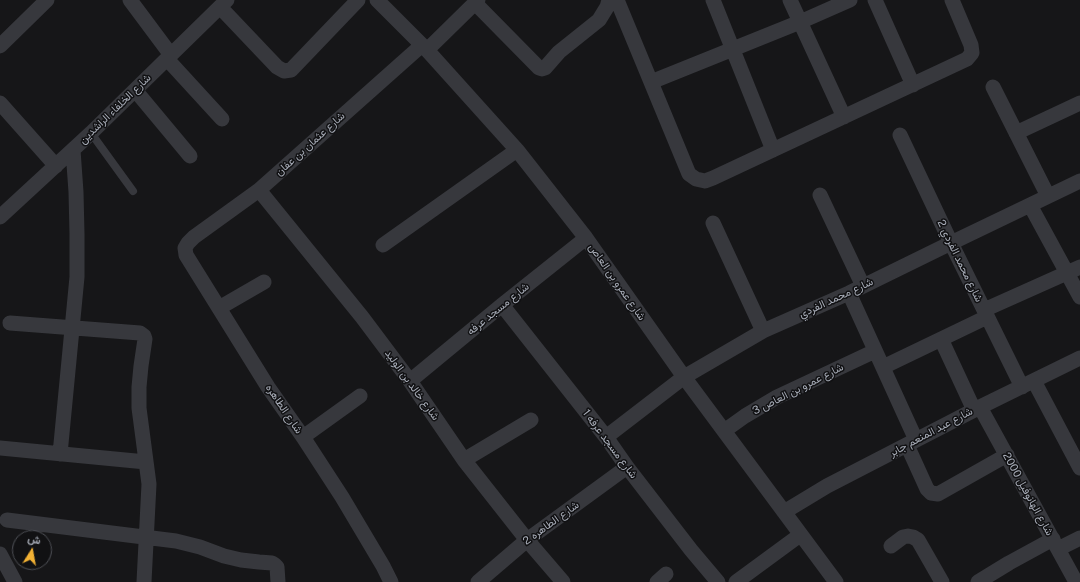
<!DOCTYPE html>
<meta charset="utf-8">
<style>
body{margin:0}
#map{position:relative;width:1080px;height:582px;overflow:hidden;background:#161618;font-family:"Public Sans",Vazirmatn,sans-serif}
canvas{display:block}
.north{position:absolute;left:12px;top:530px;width:40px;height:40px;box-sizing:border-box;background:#111113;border:1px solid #4d4f55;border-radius:50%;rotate:11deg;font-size:11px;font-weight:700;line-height:16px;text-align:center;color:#a8adb8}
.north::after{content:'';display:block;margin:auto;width:14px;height:18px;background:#f2b134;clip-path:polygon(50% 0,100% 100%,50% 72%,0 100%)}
</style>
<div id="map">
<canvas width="1080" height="582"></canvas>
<div class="north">ش</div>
</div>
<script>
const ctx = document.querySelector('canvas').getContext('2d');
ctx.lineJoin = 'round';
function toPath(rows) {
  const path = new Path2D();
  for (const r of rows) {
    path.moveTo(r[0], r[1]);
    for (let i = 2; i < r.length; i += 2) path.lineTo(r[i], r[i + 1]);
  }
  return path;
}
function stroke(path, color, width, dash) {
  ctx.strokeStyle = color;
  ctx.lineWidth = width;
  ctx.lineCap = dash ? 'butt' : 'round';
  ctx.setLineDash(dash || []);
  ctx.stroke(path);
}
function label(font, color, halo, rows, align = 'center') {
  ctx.font = font + ' "Public Sans",Vazirmatn,sans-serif';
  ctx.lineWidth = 3;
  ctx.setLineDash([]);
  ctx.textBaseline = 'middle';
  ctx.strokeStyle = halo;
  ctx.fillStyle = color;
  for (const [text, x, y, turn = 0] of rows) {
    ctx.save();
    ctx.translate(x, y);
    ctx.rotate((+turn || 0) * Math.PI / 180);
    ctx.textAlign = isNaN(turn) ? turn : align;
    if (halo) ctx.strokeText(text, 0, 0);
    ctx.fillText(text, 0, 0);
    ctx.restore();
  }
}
stroke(toPath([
 [91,133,133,191]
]), '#37383d', 8);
stroke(toPath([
 [130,0,171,55],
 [377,0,427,50,517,150,586,238,684,377,836,582],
 [617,0,689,174,696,179,705,181,713,178,967,59,972,53,971,45,952,0],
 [713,0,773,150],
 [790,0,844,117],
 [875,0,913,85],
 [475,3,539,68,542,69,545,68,559,52,599,20,607,7,609,0],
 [220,7,277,67,284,71,291,70,358,0],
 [0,46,47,0],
 [427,50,478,0],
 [167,59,222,119],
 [651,82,800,22,850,0],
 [993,87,1048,196],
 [135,90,190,156],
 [0,103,56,166],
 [1016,133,1080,103],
 [900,135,951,243,1022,387],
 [259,190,362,317,410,381,464,460,527,540,563,582],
 [820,195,863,286],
 [1030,205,1080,297],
 [0,217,91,133,227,0],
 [713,223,763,331],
 [383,245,517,150],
 [849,293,916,440],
 [502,305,606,437,627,467,691,550,718,582],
 [219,308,264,282],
 [984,310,1080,267],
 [10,323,140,333,144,336,145,339,141,366,139,387,139,408,149,484,144,582],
 [941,339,974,410],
 [883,367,987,317],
 [410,381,502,305,586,238],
 [1034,381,1080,468],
 [980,407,1076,582],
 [724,431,745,416,777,397,875,351],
 [303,437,360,396],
 [606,437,684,377,763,331,849,293,951,243,1080,181],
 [907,445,927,489,931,493,938,494,1007,455],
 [0,448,146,462],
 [60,454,77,277,77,234,76,192,73,150],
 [464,460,531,420],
 [784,512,827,486,980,407,1080,358],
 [7,520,176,541,200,547,224,556,241,560,259,562,272,563,275,565,277,567,278,582],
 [891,546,903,537,908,536,913,537,918,540,942,582],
 [1058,549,1080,538],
 [0,554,15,582],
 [391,582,383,566,342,497,303,437,268,387,186,255,185,248,188,243,194,237,259,190,422,45],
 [478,582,527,540,627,467],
 [657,582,666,574],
 [736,582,800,535],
 [978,582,1009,563,1053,539]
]), '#37383d', 15);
label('11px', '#a8adb8', '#111113', [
 ["شارع الخلفاء الراشدين",115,109,-44],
 ["شارع عثمان بن عفان",310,144,-42],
 ["شارع محمد الفردي 2",960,261,64],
 ["شارع عمرو بن العاص",617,282,55],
 ["شارع محمد الفردي",836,298,-25],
 ["شارع مسجد عرفه",498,309,-39],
 ["شارع خالد بن الوليد",412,385,54],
 ["شارع عمرو بن العاص 3",798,389,-27],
 ["شارع الطاهره",284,409,56],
 ["شارع عبد المنعم جابر",931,432,-28],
 ["شارع مسجد عرفه 1",610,444,53],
 ["شارع الهانوفيل 2000",1028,494,61],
 ["شارع الطاهره 2",551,523,-36]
]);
</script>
